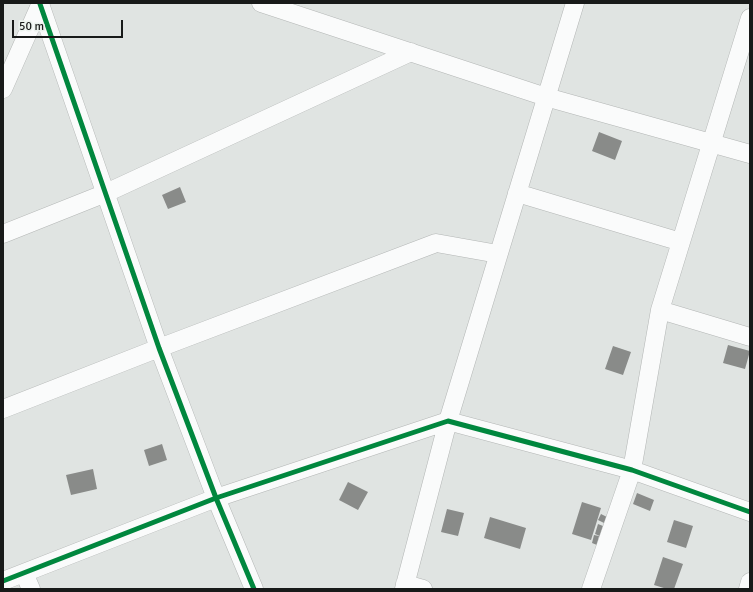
<!DOCTYPE html>
<style>
body{margin:0}
#map{position:relative;width:753px;height:592px;overflow:hidden;background:#e0e4e2;font-family:Signika,sans-serif}
canvas{display:block}
.frame{position:absolute;inset:0;border:4px solid #181a19;pointer-events:none}
.scale{position:absolute;left:12px;top:20px;width:111px;height:18px;box-sizing:border-box;border:2px solid #181a19;border-top:0;padding-left:5px;font-size:12px;line-height:14px;white-space:nowrap;color:#181a19;-webkit-text-stroke:3px #ecf3ee;paint-order:stroke}
</style>
<div id="map">
<canvas width="753" height="592"></canvas>
<div class="frame"></div>
<div class="scale">50 m</div>
</div>
<script>
const ctx = document.querySelector('canvas').getContext('2d');
ctx.lineJoin = 'round';
function fillPath(path, color) {
  ctx.fillStyle = color;
  ctx.fill(path, 'evenodd');
}
function toPath(rows) {
  const path = new Path2D();
  for (const r of rows) {
    path.moveTo(r[0], r[1]);
    for (let i = 2; i < r.length; i += 2) path.lineTo(r[i], r[i + 1]);
  }
  return path;
}
function stroke(path, color, width, dash) {
  ctx.strokeStyle = color;
  ctx.lineWidth = width;
  ctx.lineCap = dash ? 'butt' : 'round';
  ctx.setLineDash(dash || []);
  ctx.stroke(path);
}
fillPath(toPath([
 [599,132,622,141,615,160,592,151],
 [180,187,186,202,168,209,162,195],
 [728,345,750,351,745,369,723,363],
 [613,346,631,352,623,375,605,369],
 [162,444,167,460,149,466,144,450],
 [93,469,97,489,71,495,66,475],
 [348,482,368,492,358,510,339,500],
 [637,493,654,500,650,511,633,504],
 [582,502,601,508,591,540,572,534],
 [447,509,464,513,458,536,441,532],
 [601,514,607,517,604,523,598,520],
 [490,517,526,528,520,549,484,538],
 [674,520,693,526,686,548,667,542],
 [598,524,603,526,600,536,595,534],
 [594,535,599,536,597,545,592,543],
 [663,557,683,564,674,589,667,589,654,585]
]), '#898b89');
const minor = toPath([
 [261,3,546,97,750,154],
 [40,4,159,348,216,498,254,589],
 [3,89,41,3],
 [517,193,681,242],
 [3,234,106,193,411,52],
 [660,310,750,337],
 [3,409,159,348,436,243,498,254],
 [24,573,31,589],
 [3,581,216,498,448,421,632,470,750,512],
 [405,584,423,589],
 [404,589,448,421,575,3],
 [591,589,632,470,660,310,750,18],
 [748,589,750,582]
]);
stroke(minor, '#b3b6b5', 19);
stroke(minor, '#fafbfb', 18);
stroke(toPath([
 [40,4,159,348,216,498,254,589],
 [3,581,216,498,448,421,632,470,750,512]
]), '#00873e', 5);
</script>
